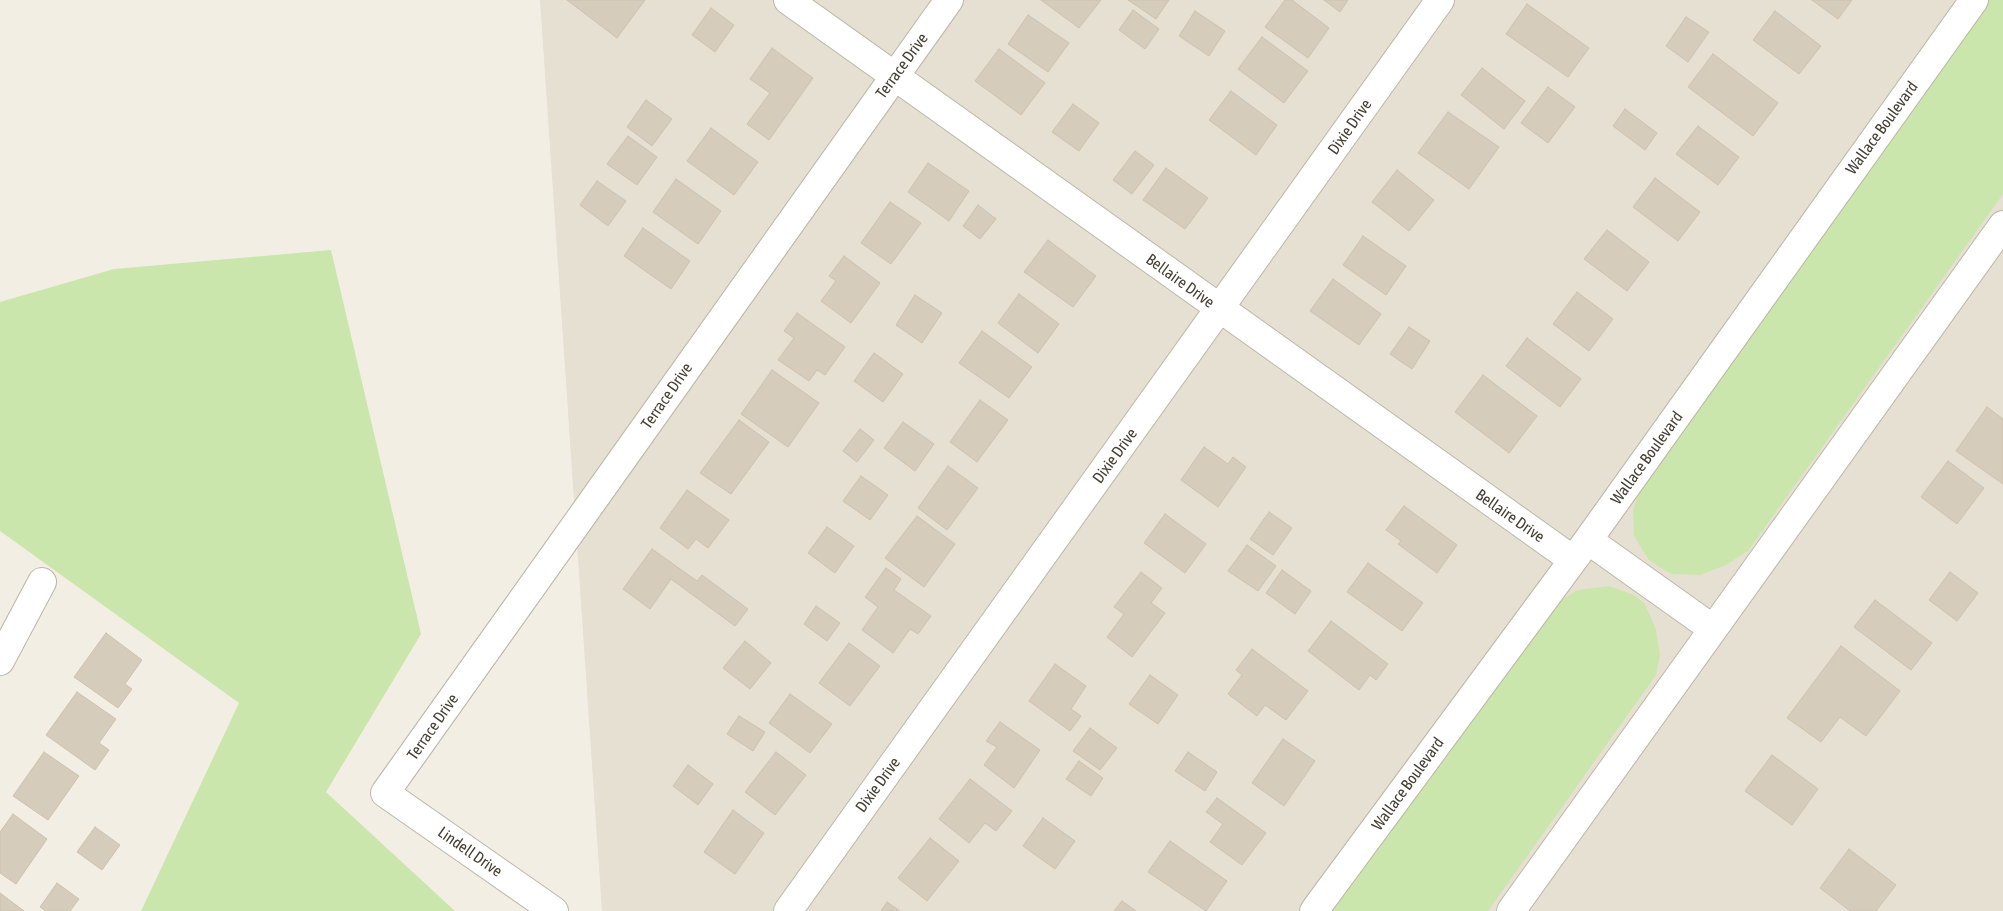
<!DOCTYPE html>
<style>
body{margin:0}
canvas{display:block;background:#f2eee4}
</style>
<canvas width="2003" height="911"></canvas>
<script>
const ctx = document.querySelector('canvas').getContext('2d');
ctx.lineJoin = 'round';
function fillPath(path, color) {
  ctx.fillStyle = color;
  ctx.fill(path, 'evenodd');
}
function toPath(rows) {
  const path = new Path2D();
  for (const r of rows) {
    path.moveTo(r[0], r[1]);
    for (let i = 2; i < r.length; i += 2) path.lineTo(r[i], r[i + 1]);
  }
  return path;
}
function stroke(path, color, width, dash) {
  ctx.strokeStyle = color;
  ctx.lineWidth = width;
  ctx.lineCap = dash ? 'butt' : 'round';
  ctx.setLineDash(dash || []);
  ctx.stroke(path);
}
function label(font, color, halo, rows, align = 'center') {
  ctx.font = font + ' "Asap Condensed",sans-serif';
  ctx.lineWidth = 4;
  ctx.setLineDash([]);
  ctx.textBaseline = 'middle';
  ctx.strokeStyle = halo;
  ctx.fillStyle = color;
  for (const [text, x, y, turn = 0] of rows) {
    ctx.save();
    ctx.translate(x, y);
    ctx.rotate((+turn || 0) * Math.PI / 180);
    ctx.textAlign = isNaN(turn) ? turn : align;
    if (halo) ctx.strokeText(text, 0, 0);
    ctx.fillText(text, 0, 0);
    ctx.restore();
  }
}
fillPath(toPath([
 [540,0,2003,0,2003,911,602,911]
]), '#e6e0d2');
fillPath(toPath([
 [1987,0,2003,0,2003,194,1748,551,1726,565,1700,575,1672,574,1661,568,1648,559,1634,536,1633,510,1640,490],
 [331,250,421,634,326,792,455,911,141,911,239,703,0,531,0,302,114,269],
 [1609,586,1634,595,1644,603,1650,615,1656,630,1660,655,1656,675,1488,911,1331,911,1553,605,1578,590]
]), '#cbe6ac');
const building = toPath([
 [567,0,645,0,617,38,567,0],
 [1041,0,1101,0,1079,28,1041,0],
 [1128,0,1169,0,1156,19,1128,0],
 [1285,0,1292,0,1329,28,1308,58,1265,27,1285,0],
 [1324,0,1348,0,1340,12,1324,0],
 [1812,0,1852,0,1838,19,1812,0],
 [1527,4,1589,48,1568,77,1506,34,1527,4],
 [711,8,734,25,715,52,692,35,711,8],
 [1133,10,1159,29,1145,49,1119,30,1133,10],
 [1195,11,1225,31,1209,56,1179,36,1195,11],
 [1775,11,1821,46,1799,74,1753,40,1775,11],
 [1028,15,1069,43,1048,72,1008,44,1028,15],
 [1686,17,1709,32,1688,62,1666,46,1686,17],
 [1262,37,1308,71,1284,103,1238,69,1262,37],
 [772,48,813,78,769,140,747,124,770,93,750,79,772,48],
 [999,49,1045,83,1021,115,975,81,999,49],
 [1713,54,1778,103,1753,136,1688,87,1713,54],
 [1482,68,1525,101,1504,129,1461,95,1482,68],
 [1548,87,1575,107,1548,143,1521,123,1548,87],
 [1231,91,1277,125,1256,155,1209,120,1231,91],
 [646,100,672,119,652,146,627,127,646,100],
 [1073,104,1099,123,1079,151,1052,132,1073,104],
 [1625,109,1657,133,1645,150,1613,126,1625,109],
 [1448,112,1499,147,1469,189,1418,153,1448,112],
 [1698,126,1739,157,1718,185,1676,154,1698,126],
 [711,128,758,162,734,195,687,161,711,128],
 [628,136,657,157,637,185,607,164,628,136],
 [1135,151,1154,165,1132,194,1113,180,1135,151],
 [928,163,969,191,949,221,908,192,928,163],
 [1166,168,1208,198,1185,229,1143,200,1166,168],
 [1397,170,1434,200,1409,231,1372,202,1397,170],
 [1655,178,1700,212,1678,241,1633,207,1655,178],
 [676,179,721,211,698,244,653,212,676,179],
 [597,181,626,201,608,226,580,205,597,181],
 [890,202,921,223,891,264,861,243,890,202],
 [978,205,996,219,980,239,963,226,978,205],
 [643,228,690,261,671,289,624,256,643,228],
 [1607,230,1649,262,1627,291,1584,259,1607,230],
 [1363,236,1406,266,1386,295,1343,265,1363,236],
 [1048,240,1096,276,1073,307,1024,272,1048,240],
 [844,256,880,283,851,323,821,301,836,281,829,276,844,256],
 [1333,279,1381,314,1359,345,1310,311,1333,279],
 [1577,292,1613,319,1589,351,1553,324,1577,292],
 [1019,294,1059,324,1038,353,998,323,1019,294],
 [915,295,942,313,922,343,896,325,915,295],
 [797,313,845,347,825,375,817,370,809,381,778,360,794,338,784,331,797,313],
 [1409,327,1430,341,1412,369,1390,354,1409,327],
 [982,331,1032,367,1009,398,959,363,982,331],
 [1527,338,1581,379,1560,407,1506,366,1527,338],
 [874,353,903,374,883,402,854,381,874,353],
 [772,370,819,403,788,447,741,414,772,370],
 [1483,375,1537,416,1509,453,1455,412,1483,375],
 [980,400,1008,420,977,462,950,442,980,400],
 [1987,407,2003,419,2003,484,1956,451,1987,407],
 [739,420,769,442,731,494,700,473,739,420],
 [903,422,934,444,915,471,884,448,903,422],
 [860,429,874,440,857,462,843,451,860,429],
 [1204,447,1228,464,1233,457,1246,467,1218,507,1181,480,1204,447],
 [1948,461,1984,488,1957,524,1921,497,1948,461],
 [948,466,978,488,947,530,918,508,948,466],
 [861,476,888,495,870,520,843,501,861,476],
 [687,490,729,520,708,548,696,539,688,549,660,528,687,490],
 [1404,506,1457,545,1437,573,1398,544,1401,541,1386,530,1404,506],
 [1269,512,1292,528,1273,555,1250,539,1269,512],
 [1165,514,1206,544,1185,573,1144,543,1165,514],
 [917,516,955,544,924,587,885,558,917,516],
 [827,527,854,546,835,573,808,553,827,527],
 [1247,545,1276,566,1258,591,1228,571,1247,545],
 [652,549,697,581,702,575,748,609,735,626,671,579,650,609,623,589,652,549],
 [1368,563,1423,603,1402,631,1347,592,1368,563],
 [886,568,901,579,894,590,931,616,918,634,910,629,893,653,862,630,878,607,865,597,886,568],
 [1282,570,1311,591,1295,614,1266,593,1282,570],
 [1141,572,1162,588,1151,603,1165,613,1132,657,1107,637,1124,614,1114,607,1141,572],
 [1950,572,1978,593,1957,621,1929,600,1950,572],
 [1875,600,1932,643,1911,670,1854,627,1875,600],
 [816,606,840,623,827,641,804,624,816,606],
 [1331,621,1388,664,1376,680,1370,675,1359,690,1308,651,1331,621],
 [106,633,142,660,125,684,132,689,118,708,74,677,106,633],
 [745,641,771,663,750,689,723,668,745,641],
 [849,643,880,666,850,706,819,683,849,643],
 [1841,646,1900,691,1866,736,1840,717,1821,742,1787,718,1841,646],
 [1252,649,1308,691,1286,720,1265,705,1257,716,1228,694,1242,675,1236,670,1252,649],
 [1055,664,1086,686,1071,709,1081,716,1070,731,1029,701,1055,664],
 [1150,675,1178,695,1158,724,1129,704,1150,675],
 [77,692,116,719,99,743,109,750,95,770,46,735,77,692],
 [790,694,832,724,810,753,769,723,790,694],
 [739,716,765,732,753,751,727,734,739,716],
 [1000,722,1040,750,1014,788,984,765,997,747,986,741,1000,722],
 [1090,728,1117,748,1100,770,1073,751,1090,728],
 [1283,739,1315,761,1284,806,1252,783,1283,739],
 [44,752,79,776,48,820,13,796,44,752],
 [776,752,806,775,775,815,745,792,776,752],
 [1188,752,1217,772,1205,791,1175,771,1188,752],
 [1772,755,1818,789,1792,825,1745,791,1772,755],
 [1079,761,1103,778,1091,796,1066,779,1079,761],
 [688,765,713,784,698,805,673,786,688,765],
 [970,779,1012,811,996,831,985,823,969,843,939,819,970,779],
 [1217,798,1266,833,1242,865,1210,842,1223,824,1206,812,1217,798],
 [733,810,764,833,735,874,704,852,733,810],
 [13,814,47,839,16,884,0,873,0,832,13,814],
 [1043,818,1075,841,1055,869,1023,846,1043,818],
 [95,827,120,845,102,870,77,852,95,827],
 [930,838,959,861,927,901,898,878,930,838],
 [1170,841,1227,881,1206,911,1148,872,1170,841],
 [1849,849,1896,885,1876,911,1850,911,1820,888,1849,849],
 [57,883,79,899,70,911,46,911,40,907,57,883],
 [0,893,24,911,0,911,0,893],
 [1122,901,1136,911,1114,911,1122,901],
 [887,902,900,911,881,911,887,902]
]);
fillPath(building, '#d6ccbc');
stroke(building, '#cec1ad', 1);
const minor = toPath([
 [788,0,1573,560],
 [1588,540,1713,629],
 [0,661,42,582],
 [554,911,385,793,949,0],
 [788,911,1440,0],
 [1314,911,1588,540,1974,0],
 [1511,911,2003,225]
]);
stroke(minor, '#bdb6a7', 30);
stroke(minor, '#fff', 28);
label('16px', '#443e34', '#fff', [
 ["Terrace Drive",902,66,-54],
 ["Dixie Drive",1350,127,-55],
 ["Wallace Boulevard",1882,128,-54],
 ["Bellaire Drive",1180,281,36],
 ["Terrace Drive",667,396,-55],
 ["Dixie Drive",1115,456,-54],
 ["Wallace Boulevard",1647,458,-54],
 ["Bellaire Drive",1510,516,35],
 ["Terrace Drive",433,727,-55],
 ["Wallace Boulevard",1408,784,-54],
 ["Dixie Drive",878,785,-54],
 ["Lindell Drive",470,852,35]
]);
</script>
